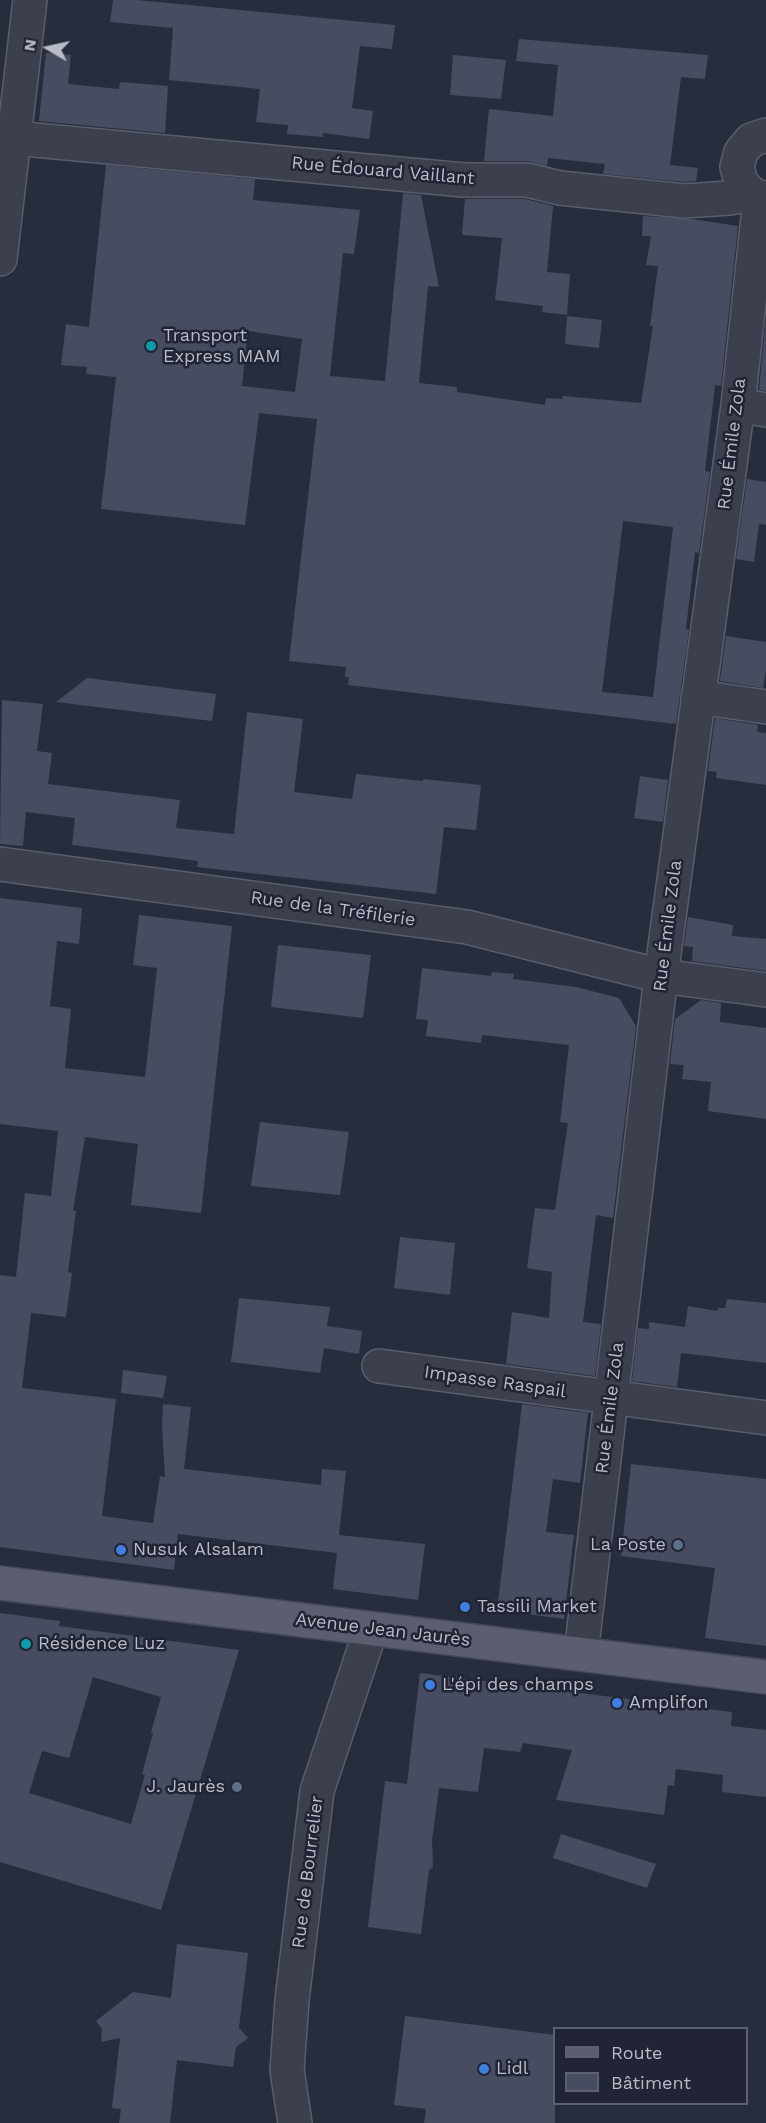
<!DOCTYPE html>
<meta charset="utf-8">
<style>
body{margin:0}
#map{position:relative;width:766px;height:2123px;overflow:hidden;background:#282d3e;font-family:"Work Sans",sans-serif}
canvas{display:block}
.legend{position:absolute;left:553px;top:2027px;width:195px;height:78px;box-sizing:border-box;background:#202434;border:2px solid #5d6070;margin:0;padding:8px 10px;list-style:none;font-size:18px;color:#b8bbc9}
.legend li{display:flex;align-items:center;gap:12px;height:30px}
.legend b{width:30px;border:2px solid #5d6070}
.north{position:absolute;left:18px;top:18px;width:60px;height:60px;-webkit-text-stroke:4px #202434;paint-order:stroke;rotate:279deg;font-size:16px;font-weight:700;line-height:24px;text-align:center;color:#b8bbc9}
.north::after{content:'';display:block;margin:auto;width:21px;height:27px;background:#b8bbc9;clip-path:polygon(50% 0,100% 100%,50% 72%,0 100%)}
</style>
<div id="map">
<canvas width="766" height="2123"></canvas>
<ul class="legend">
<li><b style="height:8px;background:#5a5e6e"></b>Route</li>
<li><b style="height:16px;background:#474c60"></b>Bâtiment</li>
</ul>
<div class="north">N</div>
</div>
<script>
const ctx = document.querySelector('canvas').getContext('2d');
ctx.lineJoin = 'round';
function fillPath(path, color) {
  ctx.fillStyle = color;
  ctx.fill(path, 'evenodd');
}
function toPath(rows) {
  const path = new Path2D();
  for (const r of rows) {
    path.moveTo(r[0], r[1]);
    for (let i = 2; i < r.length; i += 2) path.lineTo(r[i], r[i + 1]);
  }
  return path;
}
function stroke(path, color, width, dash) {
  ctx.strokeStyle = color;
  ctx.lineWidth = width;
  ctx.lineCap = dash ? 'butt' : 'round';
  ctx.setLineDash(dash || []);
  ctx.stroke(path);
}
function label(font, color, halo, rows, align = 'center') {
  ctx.font = font + ' "Work Sans",sans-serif';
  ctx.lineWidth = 5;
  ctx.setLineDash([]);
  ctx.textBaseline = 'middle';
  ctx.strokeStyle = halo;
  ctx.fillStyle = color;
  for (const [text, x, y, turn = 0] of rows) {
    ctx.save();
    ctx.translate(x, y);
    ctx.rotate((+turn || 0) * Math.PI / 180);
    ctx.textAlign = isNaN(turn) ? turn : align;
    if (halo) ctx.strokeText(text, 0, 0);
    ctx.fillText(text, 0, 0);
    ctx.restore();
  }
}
fillPath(toPath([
 [113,0,137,0,395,25,392,49,360,46,352,108,373,111,369,139,323,133,323,137,287,134,288,125,256,122,260,89,169,80,173,28,110,22],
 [519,39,708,55,705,79,681,77,670,165,698,168,696,181,684,182,603,174,605,164,548,158,547,166,527,161,484,161,489,109,553,116,558,65,516,61],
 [46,53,71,55,68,84,119,89,120,82,168,86,165,133,39,121],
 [453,55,506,60,501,99,450,95],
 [106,165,255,179,253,200,360,210,354,254,343,253,330,376,385,381,403,193,421,195,439,287,428,286,419,383,457,387,457,392,545,405,546,398,562,399,563,396,641,403,653,326,650,326,658,266,646,265,651,236,642,236,643,216,692,219,738,226,721,386,715,385,714,395,705,471,710,472,699,553,695,552,686,629,689,630,676,724,348,685,349,677,345,677,346,667,289,661,317,419,259,413,245,525,101,509,116,377,86,374,87,367,61,365,66,324,89,327],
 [248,331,302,339,295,392,242,386],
 [623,521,673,527,653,697,602,692],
 [465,199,525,199,553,206,547,272,570,274,567,315,542,312,543,306,495,300,502,238,462,235],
 [567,316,602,320,599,348,565,344],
 [766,319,766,391,759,390],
 [747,479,766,482,766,525,759,524,754,562,736,559],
 [726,636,766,642,766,670,763,688,720,681],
 [87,678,216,694,212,721,56,702],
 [2,700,43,704,37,751,52,753,48,784,180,800,176,828,234,834,247,712,303,719,294,792,352,799,356,774,423,781,423,779,481,785,476,830,444,827,436,894,197,867,198,861,72,845,75,818,26,812,23,846,0,844],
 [715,718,758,725,757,732,766,733,766,785,716,778,717,772,708,771],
 [640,776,668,780,663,822,634,818],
 [0,898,82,908,79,944,57,941,50,1006,71,1009,65,1068,145,1077,157,968,133,965,139,915,232,926,201,1213,131,1205,138,1144,85,1137,73,1211,76,1211,68,1272,72,1273,66,1317,31,1313,22,1388,116,1399,102,1516,153,1523,160,1476,165,1477,162,1426,163,1404,191,1407,184,1469,321,1485,322,1469,346,1471,339,1535,425,1544,418,1600,333,1589,337,1553,178,1534,174,1570,0,1547,0,1275,16,1277,25,1193,51,1196,58,1131,0,1124],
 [688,917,733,925,732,936,766,939,766,971,692,961,693,947,684,946],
 [278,945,371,955,363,1018,271,1007],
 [422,968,491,976,492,972,514,974,513,979,576,987,619,998,636,1026,613,1218,596,1215,583,1322,601,1324,595,1376,506,1364,512,1312,549,1318,552,1272,527,1268,535,1208,555,1210,568,1123,560,1122,569,1045,482,1035,481,1043,426,1036,428,1020,416,1019],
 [701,1000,721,1003,720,1022,766,1028,766,1119,708,1111,711,1082,682,1079,684,1065,670,1064,675,1019],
 [260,1122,349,1132,340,1195,251,1186],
 [400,1237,455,1243,450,1295,394,1288],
 [239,1298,330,1307,327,1326,362,1331,359,1354,324,1348,320,1373,231,1362],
 [727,1299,766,1303,766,1363,681,1353,677,1387,632,1381,638,1328,649,1329,649,1322,685,1327,688,1306,717,1311,718,1308,725,1308],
 [123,1370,167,1376,163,1398,121,1393],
 [522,1404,588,1413,580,1483,553,1479,546,1532,574,1535,564,1619,497,1610],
 [631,1464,766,1479,766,1646,705,1638,715,1568,621,1556],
 [0,1613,60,1621,59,1626,239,1650,161,1910,0,1862],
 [93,1677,161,1697,151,1732,153,1733,142,1774,145,1775,131,1824,29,1793,42,1751,69,1758],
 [420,1673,732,1712,731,1726,766,1730,766,1797,722,1792,723,1775,676,1769,674,1786,668,1785,664,1815,556,1800,572,1750,523,1743,520,1752,484,1748,478,1792,439,1788,432,1841,433,1867,429,1870,421,1934,368,1927,385,1781,407,1784],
 [561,1834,656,1864,647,1888,553,1858],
 [177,1944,248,1953,239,2028,248,2038,236,2047,233,2067,177,2060,170,2123,119,2123,121,2109,112,2108,120,2038,101,2042,102,2029,96,2021,133,1992,171,1998],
 [405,2016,555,2035,555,2123,424,2123,426,2109,394,2105]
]), '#474c60');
const minor = toPath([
 [766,135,751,140,741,152,737,167,741,182,751,194,766,199],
 [13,138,464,180,527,180,560,188,684,201,729,198,751,194],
 [0,259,30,0],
 [738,405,766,410],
 [698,697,766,707],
 [0,864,467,927,661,976,766,990],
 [379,1366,766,1418],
 [581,1654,661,976,738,405,760,199],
 [295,2123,287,2070,292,2000,317,1791,371,1629]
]);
const major = toPath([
 [0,1583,766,1677]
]);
stroke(minor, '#595d6c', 36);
stroke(major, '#454858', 36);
stroke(minor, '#3b3f4e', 33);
stroke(major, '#5a5e6e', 33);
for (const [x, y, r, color] of [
 [151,346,6,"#0f9aa8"],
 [678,1545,6,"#5c6f8a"],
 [121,1550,6,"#3f7fe0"],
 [465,1607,6,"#3f7fe0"],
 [26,1644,6,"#0f9aa8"],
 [430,1685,6,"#3f7fe0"],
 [617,1703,6,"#3f7fe0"],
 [237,1787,6,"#5c6f8a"],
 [484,2069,6,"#3f7fe0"]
]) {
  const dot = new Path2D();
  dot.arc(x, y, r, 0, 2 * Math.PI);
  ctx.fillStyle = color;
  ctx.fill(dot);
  stroke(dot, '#202434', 2);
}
label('18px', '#b8bbc9', '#202434', [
 ["Rue Édouard Vaillant",383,171,5],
 ["Rue Émile Zola",732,444,-83],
 ["Rue de la Tréfilerie",333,909,8],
 ["Rue Émile Zola",668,926,-83],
 ["Impasse Raspail",495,1382,8],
 ["Rue Émile Zola",610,1408,-83],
 ["Avenue Jean Jaurès",383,1630,7],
 ["Rue de Bourrelier",308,1872,-83]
]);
label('18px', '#b8bbc9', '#202434', [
 ["Transport",163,336],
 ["Express MAM",163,357],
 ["La Poste",666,1545,"right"],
 ["Nusuk Alsalam",133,1550],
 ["Tassili Market",477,1607],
 ["Résidence Luz",38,1644],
 ["L'épi des champs",442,1685],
 ["Amplifon",629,1703],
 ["J. Jaurès",225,1787,"right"],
 ["Lidl",496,2069]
], 'left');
</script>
